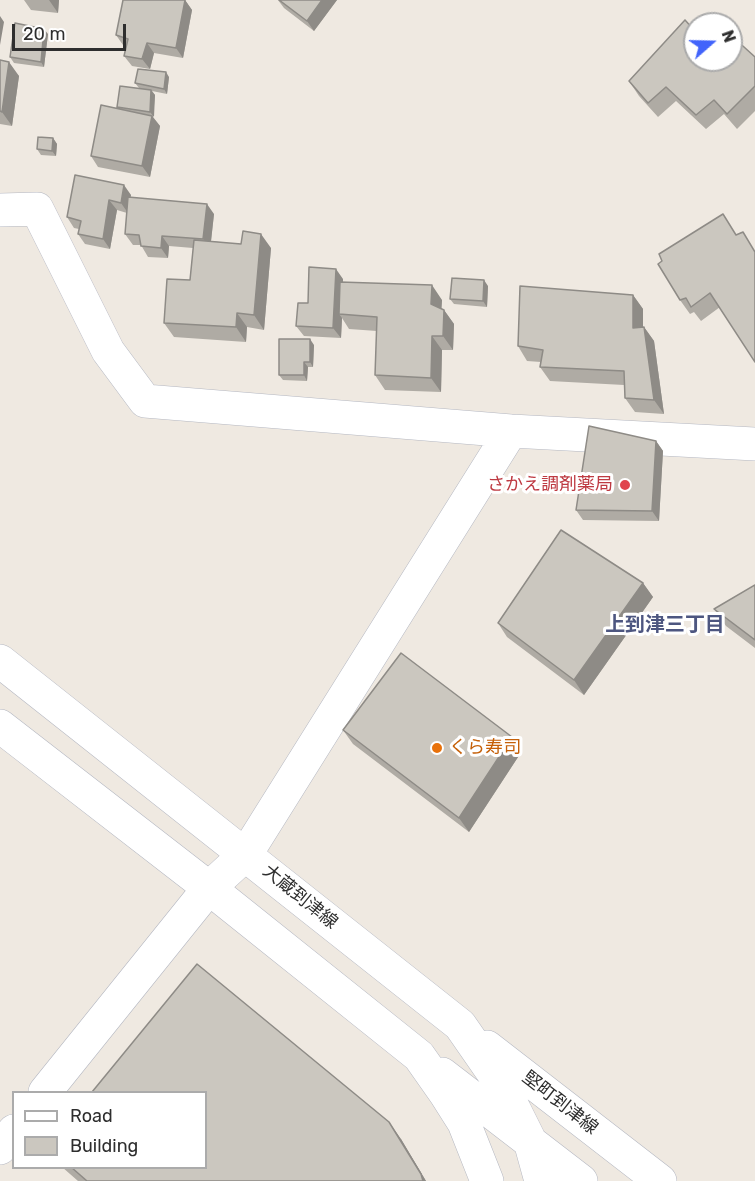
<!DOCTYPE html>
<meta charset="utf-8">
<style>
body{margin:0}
#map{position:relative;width:755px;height:1181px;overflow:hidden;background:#efe9e1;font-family:Rubik,sans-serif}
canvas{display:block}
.legend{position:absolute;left:12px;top:1091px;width:195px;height:78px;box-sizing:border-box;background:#fff;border:2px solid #ababab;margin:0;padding:8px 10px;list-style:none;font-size:18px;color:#2e2e2e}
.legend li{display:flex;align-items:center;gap:12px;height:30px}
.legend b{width:30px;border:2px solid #ababab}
.north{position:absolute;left:683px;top:12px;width:60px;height:60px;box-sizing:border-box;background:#fff;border:2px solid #ababab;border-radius:50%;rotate:70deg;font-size:16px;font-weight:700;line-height:24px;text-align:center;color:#2e2e2e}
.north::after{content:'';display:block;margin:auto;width:21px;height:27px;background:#4264fb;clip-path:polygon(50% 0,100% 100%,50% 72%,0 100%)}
.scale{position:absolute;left:12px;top:24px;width:114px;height:27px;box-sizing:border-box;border:3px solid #2e2e2e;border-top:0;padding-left:8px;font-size:18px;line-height:21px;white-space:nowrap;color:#2e2e2e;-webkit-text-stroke:4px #fff;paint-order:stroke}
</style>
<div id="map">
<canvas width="755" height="1181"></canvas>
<ul class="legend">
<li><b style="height:8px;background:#fff"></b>Road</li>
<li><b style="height:16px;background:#cbc7bf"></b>Building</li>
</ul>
<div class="north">N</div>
<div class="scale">20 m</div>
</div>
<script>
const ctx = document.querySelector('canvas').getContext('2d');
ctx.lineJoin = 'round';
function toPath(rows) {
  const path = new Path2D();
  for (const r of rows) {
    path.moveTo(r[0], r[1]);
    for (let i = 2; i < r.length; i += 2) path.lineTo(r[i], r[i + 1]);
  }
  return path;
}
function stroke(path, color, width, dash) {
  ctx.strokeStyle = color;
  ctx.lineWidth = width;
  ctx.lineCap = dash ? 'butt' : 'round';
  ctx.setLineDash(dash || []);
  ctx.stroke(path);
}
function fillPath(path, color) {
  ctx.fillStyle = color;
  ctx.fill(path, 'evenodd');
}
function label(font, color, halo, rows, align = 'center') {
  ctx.font = font + ' Rubik,"Noto Sans JP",sans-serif';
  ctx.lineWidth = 6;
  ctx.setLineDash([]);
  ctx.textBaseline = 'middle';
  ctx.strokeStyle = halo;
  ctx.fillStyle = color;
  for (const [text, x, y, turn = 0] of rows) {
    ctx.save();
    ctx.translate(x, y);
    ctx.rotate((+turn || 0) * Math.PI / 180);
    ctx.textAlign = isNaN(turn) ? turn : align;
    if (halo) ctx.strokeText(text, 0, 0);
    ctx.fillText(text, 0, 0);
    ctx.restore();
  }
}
const minor = toPath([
 [0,210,37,209,108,351,145,401,511,431,755,444],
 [45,1092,209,888,246,854,511,431],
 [0,1148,14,1131]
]);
const secondary = toPath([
 [0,661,460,1025,503,1087,530,1141,541,1181],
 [0,726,209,888,419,1056,445,1093,464,1123,487,1181],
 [487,1047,660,1181],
 [442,1074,581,1181]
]);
stroke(minor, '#b4b7c1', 34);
stroke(secondary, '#b4b7c1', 34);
stroke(minor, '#fff', 33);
stroke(secondary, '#fff', 33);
fillPath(toPath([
 [24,0,59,0,58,13,31,10],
 [185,0,192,10,183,58,154,53,150,69,132,66,124,56,126,46,123,45,116,35],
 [278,0,337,0,314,31,284,8],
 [48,34,44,67,14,63,10,57],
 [755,57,755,111,737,129,724,114,706,129,676,101,658,117,639,96,629,81,695,60],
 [0,60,19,76,12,126,0,124],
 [169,77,167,94,152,91,155,95,153,117,160,126,150,177,98,167,91,156,119,109,117,107,139,88,135,83],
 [53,138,57,144,56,156,41,155,37,149],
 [75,175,131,195,130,197,214,214,211,241,271,248,264,330,247,327,246,342,174,337,164,323,190,280,193,248,169,246,168,258,148,257,141,245,133,245,125,234,127,213,117,210,110,249,85,244,78,234,79,229,74,228,67,217],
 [723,214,720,307,701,321,694,312,690,314,680,300],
 [343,279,343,282,442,300,441,309,444,310,454,324,453,350,442,350,441,392,385,390,375,375,377,331,349,329,342,318,341,338,304,336,296,326,308,303],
 [488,286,487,307,454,304,450,299],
 [633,295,643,309,643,327,644,327,654,341,664,414,635,412,625,398,624,385,550,381,540,367,541,362,527,361,518,346],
 [314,345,313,367,308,367,307,381,283,380,279,375],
 [656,441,663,451,659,521,583,520,576,510],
 [643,583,653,597,584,695,507,637,498,623],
 [755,585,755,648,726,626,714,609],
 [343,730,522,751,469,832,353,744],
 [401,1139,426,1181,78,1181,62,1167,206,1167]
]), '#afaba4');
fillPath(toPath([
 [49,0,59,0,58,13],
 [185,0,192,10,183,58,176,48],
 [322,0,337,0,314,31,307,21],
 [0,16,4,22,0,45],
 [44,29,48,34,44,67,41,62],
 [147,43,154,53,150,69,142,59],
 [9,62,19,76,12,126,2,112],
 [166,72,169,77,167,94,164,89],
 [151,90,155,95,154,117,150,112],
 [152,116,160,126,150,177,142,166],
 [53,138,57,144,56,156,52,151],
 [124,185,131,195,128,213,121,203],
 [109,200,117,210,110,249,103,239],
 [207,204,214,214,210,250,203,239],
 [261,234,271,248,264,330,254,315],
 [162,236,169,246,168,258,161,248],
 [336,269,343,279,342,315,339,314,342,318,341,338,333,328],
 [484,280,488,286,487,307,483,301],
 [432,285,442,300,441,318,431,304],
 [633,295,643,309,643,342,633,328],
 [444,310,454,324,453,350,443,336],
 [237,313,247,327,246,342,236,327],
 [644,327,654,341,664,414,654,400],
 [432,336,442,350,441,392,431,378],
 [310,339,314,345,313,367,310,362],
 [304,362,308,367,307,381,304,375],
 [656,441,663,451,659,521,652,511],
 [643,583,653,597,584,695,574,680],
 [512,737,522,751,469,832,459,818],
 [389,1122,401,1139,426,1181,423,1181]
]), '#8e8b86');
const building = toPath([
 [123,0,185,0,176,48,147,43,142,59,124,56,128,39,116,35,123,0],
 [279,0,322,0,307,21,279,0],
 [685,20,695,31,695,60,731,60,731,39,733,37,755,57,755,86,727,114,714,100,696,115,666,87,648,103,629,81,685,20],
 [15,23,44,29,41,62,10,57,15,23],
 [0,60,9,62,2,112,0,111,0,60],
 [138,69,166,72,164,89,135,83,138,69],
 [120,86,151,90,150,112,117,107,120,86],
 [101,105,152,116,142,166,91,156,101,105],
 [38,137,53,138,52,151,37,149,38,137],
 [75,175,124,185,121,203,109,200,103,239,78,234,81,221,67,217,75,175],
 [128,197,207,204,203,239,162,236,161,248,141,246,139,235,125,234,128,197],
 [723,214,736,235,743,232,755,252,755,362,710,293,691,307,686,298,680,300,658,264,662,261,659,254,723,214],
 [243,231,261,234,254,315,237,313,236,327,164,323,167,279,190,280,194,240,241,244,243,231],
 [309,267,336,269,333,328,296,326,298,303,308,303,309,267],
 [452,278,484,280,483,301,450,299,452,278],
 [340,282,432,285,431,304,444,310,443,336,432,336,431,378,375,375,377,317,339,314,340,282],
 [520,286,633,295,633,328,644,327,654,400,625,398,624,371,540,367,543,350,518,346,520,286],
 [279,339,310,339,310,362,304,362,304,375,279,375,279,339],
 [589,426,656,441,652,511,576,510,589,426],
 [561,530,643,583,574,680,498,623,561,530],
 [755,585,755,640,714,609,755,585],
 [401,653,512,737,459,818,343,730,401,653],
 [197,964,389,1122,421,1174,423,1181,87,1181,71,1167,206,1167,206,1092,92,1092,197,964]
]);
fillPath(building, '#cbc7bf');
stroke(building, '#8e8b86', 1.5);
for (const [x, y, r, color] of [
 [625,485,6,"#e0444e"],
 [437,748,6,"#e8710a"]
]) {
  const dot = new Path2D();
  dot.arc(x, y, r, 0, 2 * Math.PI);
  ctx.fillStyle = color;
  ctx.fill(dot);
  stroke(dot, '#fff', 2);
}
label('18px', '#be3a42', '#fff', [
 ["さかえ調剤薬局",613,485]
], 'right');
label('18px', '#c56008', '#fff', [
 ["くら寿司",449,748]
], 'left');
label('18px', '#2e2e2e', '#fff', [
 ["大蔵到津線",300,897,39],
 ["堅町到津線",560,1103,38]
]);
label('bold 20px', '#4d5680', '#fff', [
 ["上到津三丁目",665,625]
]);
</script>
